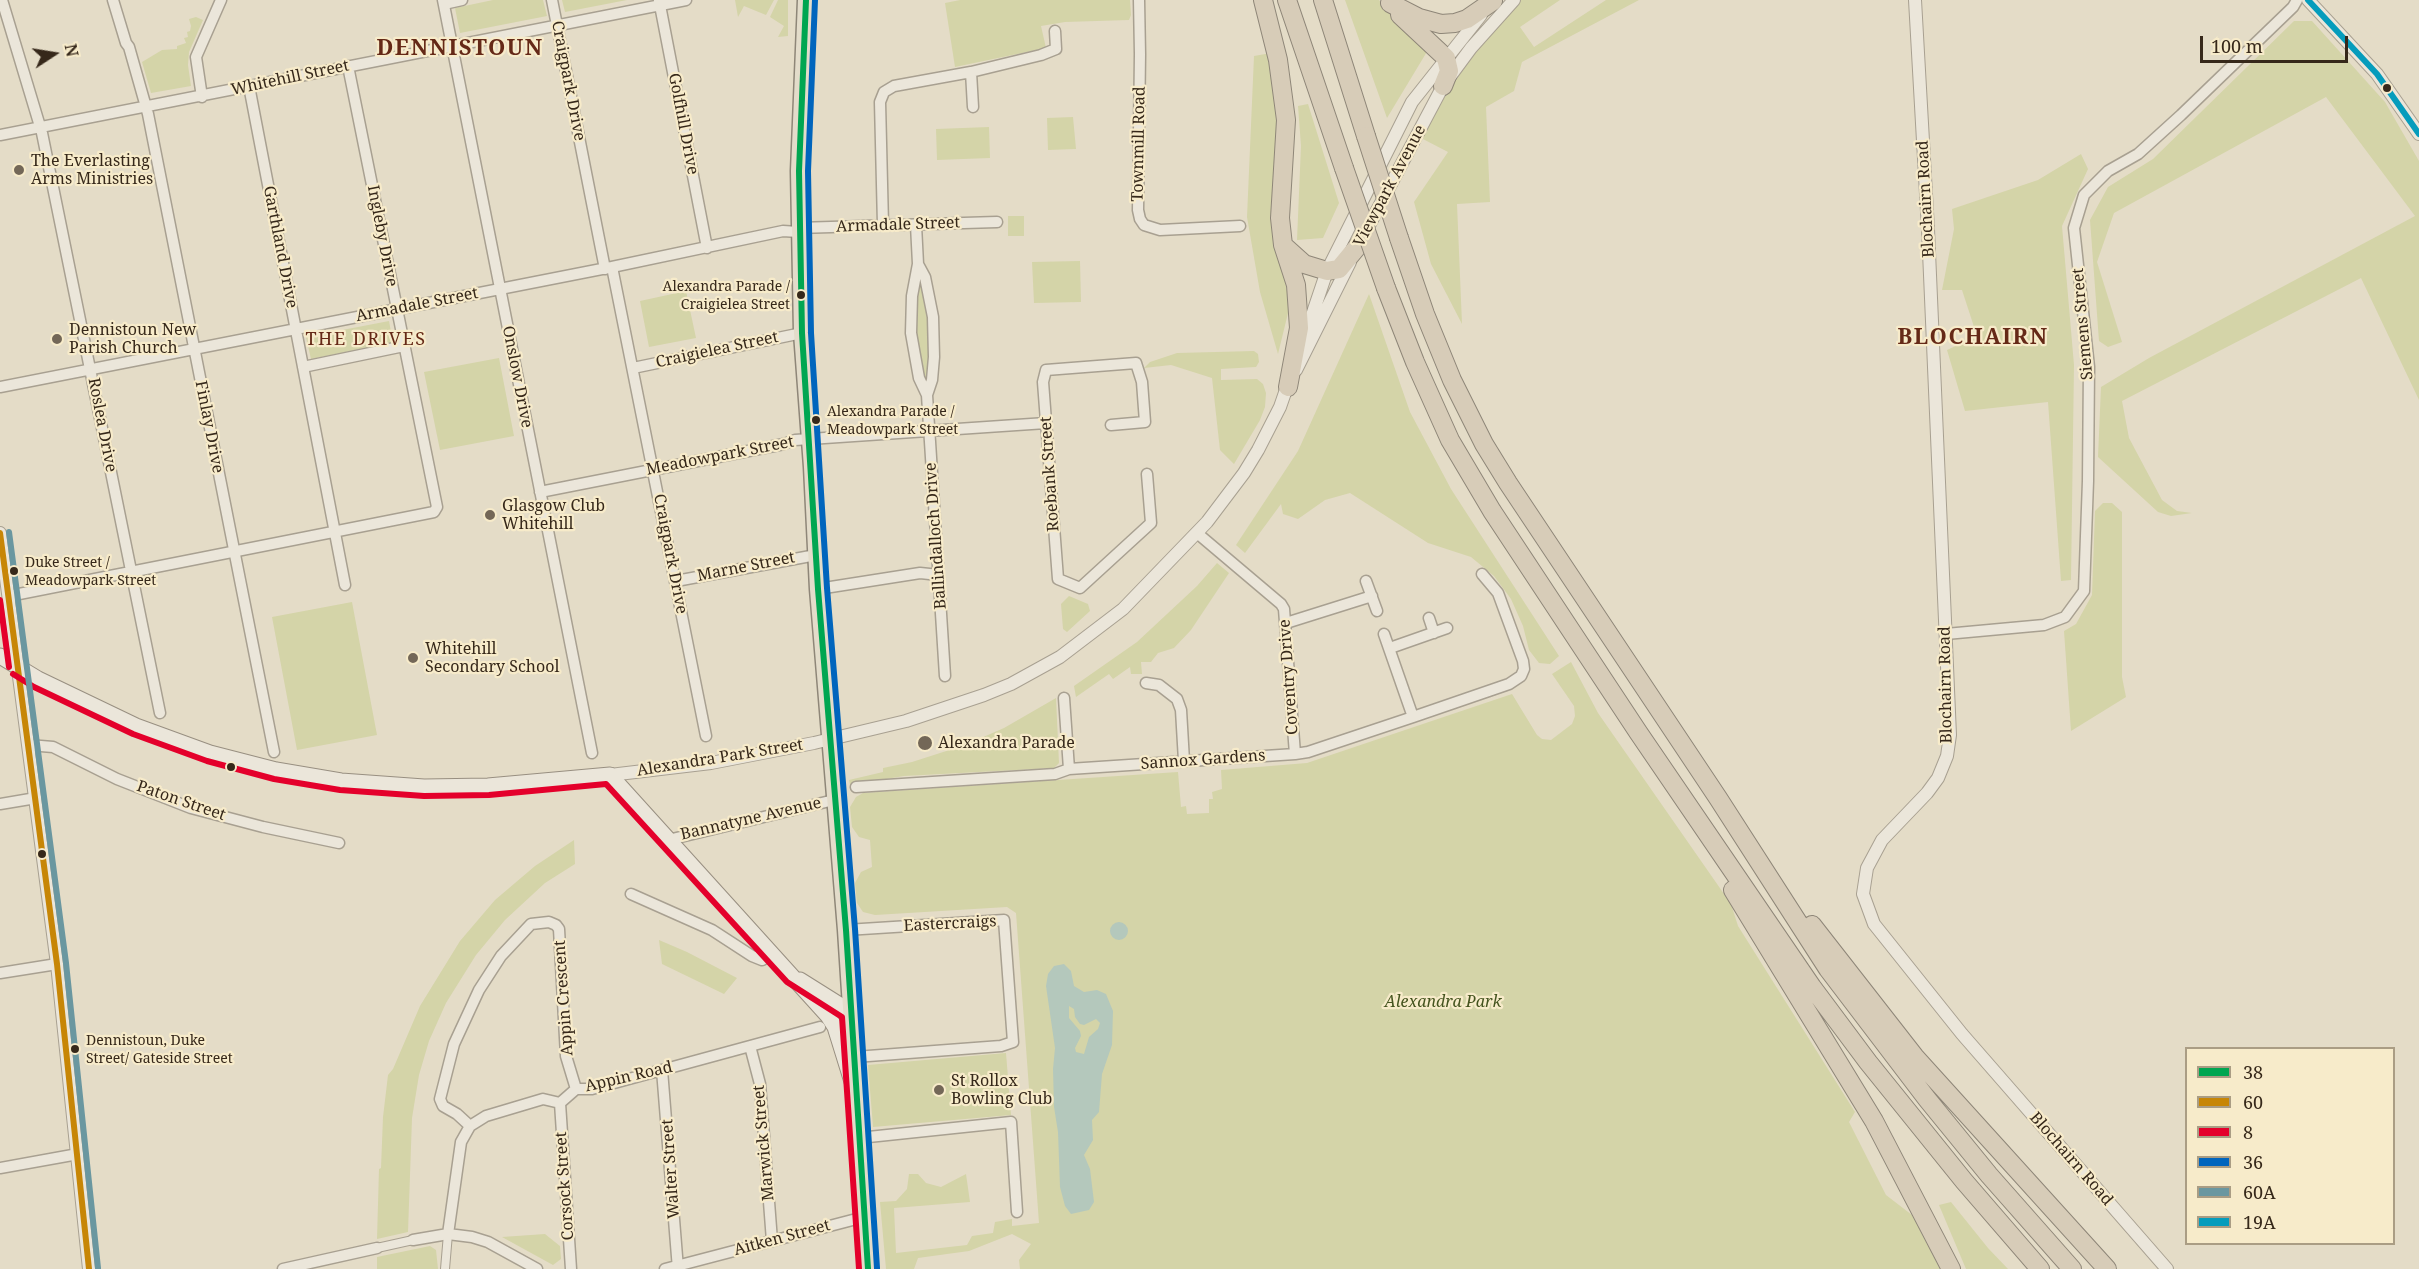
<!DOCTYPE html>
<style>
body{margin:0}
#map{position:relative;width:2419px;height:1269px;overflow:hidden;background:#e4dcc7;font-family:"Noto Serif",serif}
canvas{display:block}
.legend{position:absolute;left:2185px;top:1047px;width:210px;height:198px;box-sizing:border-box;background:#f7ebca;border:2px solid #aa9d84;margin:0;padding:8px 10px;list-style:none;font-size:18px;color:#36281a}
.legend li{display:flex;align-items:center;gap:12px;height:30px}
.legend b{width:30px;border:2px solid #aa9d84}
.north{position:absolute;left:24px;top:24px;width:60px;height:60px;-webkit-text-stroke:4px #f7ebca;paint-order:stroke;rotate:78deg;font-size:16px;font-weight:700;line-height:24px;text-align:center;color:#36281a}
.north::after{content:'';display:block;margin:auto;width:21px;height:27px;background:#36281a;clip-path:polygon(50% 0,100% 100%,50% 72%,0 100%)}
.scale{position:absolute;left:2200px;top:36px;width:148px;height:27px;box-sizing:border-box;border:3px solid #36281a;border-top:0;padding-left:8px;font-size:18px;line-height:21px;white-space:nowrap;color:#36281a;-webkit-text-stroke:4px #f7ebca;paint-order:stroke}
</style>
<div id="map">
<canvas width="2419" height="1269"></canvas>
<ul class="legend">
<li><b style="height:8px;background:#00a651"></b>38</li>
<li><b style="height:8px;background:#c78606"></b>60</li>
<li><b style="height:8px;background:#e4002b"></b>8</li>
<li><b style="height:8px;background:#0065bd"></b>36</li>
<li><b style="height:8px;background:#6a97a0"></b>60A</li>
<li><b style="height:8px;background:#059cbc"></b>19A</li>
</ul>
<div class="north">N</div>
<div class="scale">100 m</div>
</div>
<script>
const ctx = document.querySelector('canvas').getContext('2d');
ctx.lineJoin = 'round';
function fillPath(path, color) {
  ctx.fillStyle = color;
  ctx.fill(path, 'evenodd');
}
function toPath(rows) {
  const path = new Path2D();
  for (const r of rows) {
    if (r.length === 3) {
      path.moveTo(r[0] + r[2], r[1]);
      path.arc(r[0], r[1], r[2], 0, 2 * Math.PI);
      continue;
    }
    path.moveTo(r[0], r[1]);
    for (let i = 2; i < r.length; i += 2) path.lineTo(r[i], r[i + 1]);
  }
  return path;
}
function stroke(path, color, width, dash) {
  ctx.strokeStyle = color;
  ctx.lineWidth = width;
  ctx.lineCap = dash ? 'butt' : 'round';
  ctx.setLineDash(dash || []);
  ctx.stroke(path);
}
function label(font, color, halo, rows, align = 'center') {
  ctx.font = font + ' "Noto Serif",serif';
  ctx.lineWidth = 4.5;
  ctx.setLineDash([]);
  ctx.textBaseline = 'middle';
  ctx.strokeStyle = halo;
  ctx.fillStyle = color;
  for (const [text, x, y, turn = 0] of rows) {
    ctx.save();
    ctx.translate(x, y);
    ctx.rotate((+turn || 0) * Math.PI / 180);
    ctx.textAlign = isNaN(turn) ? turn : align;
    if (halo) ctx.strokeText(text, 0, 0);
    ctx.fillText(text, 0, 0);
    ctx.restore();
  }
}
fillPath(toPath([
 [493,0,543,0,547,16,460,33,455,8],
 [562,0,627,0,565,12],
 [735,0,774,0,766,15,744,6,738,17],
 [778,0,788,0,788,36,778,37,784,26,770,17],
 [960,0,1130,0,1131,15,1129,20,1065,22,1041,26,1046,48,955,67,945,3],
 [1345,0,1379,0,1400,24,1428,50,1387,118],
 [1520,0,1560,0,1520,27,1534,47,1606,0,1639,0,1522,62,1514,91,1486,107,1490,202,1457,204,1462,324,1431,264,1414,202,1448,152,1421,138,1458,71,1489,31],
 [196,17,203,20,189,52,188,65,191,86,151,93,142,62,162,50,177,49,177,46,186,43,184,38,188,37,187,32,190,31,191,26,189,19],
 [2294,21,2312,21,2385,102,2419,161,2419,400,2361,278,2122,401,2129,438,2162,500,2177,511,2192,513,2171,516,2158,512,2098,457,2101,387,2149,358,2415,216,2326,97,2114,213,2097,262,2122,342,2108,347,2099,341,2090,220,2108,187,2153,159],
 [1271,53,1277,100,1278,140,1272,221,1290,305,1278,354,1260,292,1247,217,1254,56],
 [1308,104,1339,203,1323,238,1297,240,1301,146,1298,106],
 [1073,117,1076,149,1048,150,1047,118],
 [989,127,990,158,937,160,936,129],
 [2081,154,2088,169,2062,226,2074,365,2071,580,2061,581,2048,402,1965,411,1947,350,1977,336,1962,290,1942,290,1954,229,1952,209,2038,180],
 [1008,216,1024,216,1024,236,1008,236],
 [1080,261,1081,302,1034,303,1032,262],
 [918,279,921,279,928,312,930,345,926,379,924,378,916,329],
 [686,291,696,338,649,347,640,301],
 [1369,294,1410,412,1451,489,1559,656,1550,664,1539,663,1529,650,1523,626,1511,599,1494,576,1471,557,1428,543,1350,493,1325,500,1298,519,1283,514,1281,504,1245,553,1236,545,1298,451],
 [389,321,393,343,311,359,306,337],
 [1254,351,1258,354,1259,362,1256,367,1221,369,1221,380,1257,379,1263,384,1266,393,1265,407,1260,420,1234,464,1220,450,1212,378,1171,365,1144,368,1150,362,1177,353],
 [499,358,514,436,440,450,424,372],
 [2103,503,2112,503,2122,512,2122,677,2126,697,2071,731,2064,631,2076,624,2092,595,2095,511],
 [1217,563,1229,573,1191,630,1174,648,1158,653,1151,662,1141,662,1142,674,1131,674,1130,667,1113,679,1109,674,1076,697,1074,686,1137,642,1197,586],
 [1069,596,1088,604,1090,611,1067,632,1063,629,1061,604],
 [352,602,377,735,297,750,272,617],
 [1571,662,1598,713,1731,904,1738,926,1855,1112,1849,1122,1886,1195,1912,1215,1940,1269,1020,1269,1019,1260,1031,1244,1012,1234,969,1251,918,1258,914,1269,886,1269,880,1202,896,1201,907,1189,909,1174,918,1174,926,1183,941,1187,966,1174,970,1202,894,1208,896,1253,967,1245,972,1236,993,1233,995,1222,1012,1219,1012,1226,1039,1223,1016,913,1007,907,875,915,863,912,857,903,855,883,861,872,872,867,870,840,859,837,852,827,850,807,856,797,863,793,1178,772,1181,807,1186,806,1187,814,1209,813,1209,799,1213,799,1212,792,1222,789,1221,770,1307,763,1512,694,1537,735,1542,739,1551,740,1572,724,1575,716,1574,706,1552,674],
 [1056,698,1059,763,1054,768,904,776,850,785,849,780,883,772,883,768,912,762,965,745,1004,728],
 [574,840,575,864,545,883,505,920,476,955,446,1003,429,1041,419,1075,412,1118,408,1232,377,1239,379,1169,381,1168,383,1117,388,1075,393,1069,420,1006,460,941,495,900,535,866],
 [659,940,687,952,737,978,724,994,662,964],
 [1006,1053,1011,1115,873,1127,868,1065],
 [1951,1202,1988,1248,2008,1269,1966,1269,1939,1205],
 [545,1234,560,1246,561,1259,553,1265,502,1237],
 [430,1246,436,1250,438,1269,377,1269,377,1257]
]), '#d4d4a8');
fillPath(toPath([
 [1119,931,9],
 [1064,964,1071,971,1074,986,1084,992,1097,990,1106,994,1113,1011,1112,1045,1102,1074,1099,1112,1092,1120,1093,1140,1084,1155,1090,1169,1094,1202,1089,1210,1071,1214,1065,1206,1060,1187,1058,1132,1054,1107,1053,1069,1055,1048,1046,986,1048,974,1054,966],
 [1069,1006,1074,1009,1075,1017,1080,1024,1084,1025,1096,1019,1100,1023,1098,1029,1089,1037,1084,1054,1076,1052,1075,1048,1081,1036,1080,1031,1069,1018]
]), '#b4c8bc');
const pedestrian = toPath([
 [377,1248,413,1240],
 [445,1269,448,1234]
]);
const minor = toPath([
 [2,0,42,133,160,713],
 [113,0,126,43,129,47,148,114,274,752],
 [443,0,592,753],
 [552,0,605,269],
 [659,0,707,248],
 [1139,0,1140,54,1138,210,1140,219,1144,225,1160,230,1240,226],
 [444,4,462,0],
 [971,72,973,107],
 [249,86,345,585],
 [202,97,196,57,221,0],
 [0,135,686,0],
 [883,225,880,102,884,92,894,86,971,72,1041,55,1056,49,1055,31],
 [916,225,918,264,912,296,911,333,919,378,927,395,945,676],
 [798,228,997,222],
 [918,264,925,277,933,317,934,357,932,380,927,395],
 [612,267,706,736],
 [303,367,404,346],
 [633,368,802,333],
 [0,387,612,267,783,231,798,232],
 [1111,425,1145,422,1142,382,1136,363,1046,370,1043,382,1058,579,1080,588,1151,523,1147,474],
 [540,492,784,444,795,440,1046,423],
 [1197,533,1281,604,1284,609,1295,754],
 [676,581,816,555],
 [1366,581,1377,611],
 [818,589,920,573,939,575],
 [9,596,434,512,437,507,348,66],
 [1429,618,1434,633],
 [1286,623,1372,596],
 [1384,634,1413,717],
 [1946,634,2044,625,2065,617,2084,591,2088,481,2089,367,2074,228,2084,195,2108,171,2138,154,2181,115,2293,7,2297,0],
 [1390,648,1447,628],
 [1146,683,1159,685,1177,699,1181,710,1184,761],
 [1064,698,1069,769],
 [29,745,53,747,117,779,191,808,263,827,339,843],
 [856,787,1055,774,1069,769,1295,754,1308,752,1413,717,1509,684,1521,676,1524,669,1523,661,1498,593,1482,574],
 [0,804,36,798],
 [668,840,834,800],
 [631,894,712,930,752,956,762,960,773,954],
 [846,930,1004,920,1013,1042,1001,1046,855,1057],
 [0,973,57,964],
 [750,1046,760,1084,772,1241],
 [662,1070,678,1269],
 [560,1103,571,1269],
 [470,1126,457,1114,443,1106,440,1099,454,1044,479,990,501,956,531,924,549,922,556,925,559,929,566,1056,576,1089],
 [859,1138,1011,1122,1017,1212],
 [0,1168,78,1154],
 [448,1234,461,1142,470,1126,486,1116,543,1099,560,1103,576,1089,592,1089,820,1027],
 [413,1240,448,1234,472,1237,488,1242,537,1269],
 [283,1269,377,1248],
 [665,1269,864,1217]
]);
const tertiary = toPath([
 [1915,0,1928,229,1950,735,1947,756,1938,778,1927,793,1882,840,1867,868,1863,894,1874,924,1962,1034,2167,1269],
 [2308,0,2377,74,2419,134],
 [1365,233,1443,86,1471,48,1514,0],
 [1303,342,1327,271,1412,102,1481,15],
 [1296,370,1350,262],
 [0,533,57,964,89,1269],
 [610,775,711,763,814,743,906,721,984,695,1011,684,1060,657,1123,609,1207,522,1244,473,1258,450,1280,407,1289,381]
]);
const secondary = toPath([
 [0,656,38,679,136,726,210,753,276,770,341,781,424,787,488,786,610,775,828,1016,835,1027,853,1085],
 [800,980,851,1012]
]);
const primary = toPath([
 [806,0,799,171,802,333,812,467,818,589,846,930,868,1269]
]);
const motorway = toPath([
 [1263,0,1278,60,1286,120,1280,218,1283,245,1296,285,1299,328,1288,387],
 [1287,0,1344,168],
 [1323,0,1366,136],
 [1390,3,1419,18,1441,24,1455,23,1467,19,1493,1],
 [1400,15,1446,58,1449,71,1443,86],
 [1399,238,1425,314,1452,380,1484,444,1508,483,1718,798,1828,969,1927,1099,1989,1175,2072,1269],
 [1284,246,1304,264,1327,271,1339,269,1358,246],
 [1386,288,1415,362,1450,440,1492,511,1638,732,1812,987,1868,1062,1964,1181,2040,1269],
 [1733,890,1874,1121,1951,1269],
 [1812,925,1915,1057,2107,1269]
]);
stroke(pedestrian, '#a8a091', 10);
stroke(minor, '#a8a091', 13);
stroke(tertiary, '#a8a091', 14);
stroke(secondary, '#988f81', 17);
stroke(primary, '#8e8678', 19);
stroke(motorway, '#8e8678', 20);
stroke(pedestrian, '#ebe6da', 8);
stroke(minor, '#ebe6da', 10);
stroke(tertiary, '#ebe6da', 12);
stroke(secondary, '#ebe6da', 15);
stroke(primary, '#e3dcca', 16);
stroke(motorway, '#d7ccb8', 18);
const motorwayBridge = toPath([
 [1366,136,1399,238],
 [1344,168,1386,288]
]);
stroke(motorwayBridge, '#8e8678', 20, []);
stroke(motorwayBridge, '#d7ccb8', 18);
stroke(toPath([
 [806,0,799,171,802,333,818,589,846,930,868,1269]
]), '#00a651', 6);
stroke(toPath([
 [0,533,57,964,89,1269]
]), '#c78606', 6);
stroke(toPath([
 [0,600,9,667],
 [13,674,34,687,133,734,207,761,274,779,340,790,424,796,489,795,606,784,787,982,842,1017,859,1269]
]), '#e4002b', 6);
stroke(toPath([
 [815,0,808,171,811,333,827,588,855,929,877,1268]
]), '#0065bd', 6);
stroke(toPath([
 [9,532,66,963,98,1268]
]), '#6a97a0', 6);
stroke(toPath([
 [2308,0,2377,74,2419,134]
]), '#059cbc', 6);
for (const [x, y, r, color] of [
 [2387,88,5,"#36281a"],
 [19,170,6,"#736757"],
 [801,295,5,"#36281a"],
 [57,339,6,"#736757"],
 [816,420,5,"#36281a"],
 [490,515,6,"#736757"],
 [14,571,5,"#36281a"],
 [413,658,6,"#736757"],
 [925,743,8,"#736757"],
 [231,767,5,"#36281a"],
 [42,854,5,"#36281a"],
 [75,1049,5,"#36281a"],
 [939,1090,6,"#736757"]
]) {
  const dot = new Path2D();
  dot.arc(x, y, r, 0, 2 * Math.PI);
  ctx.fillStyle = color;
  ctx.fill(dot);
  stroke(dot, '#f7ebca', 2);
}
label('14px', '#36281a', '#f7ebca', [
 ["Alexandra Parade /",790,287,"right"],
 ["Craigielea Street",790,305,"right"],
 ["Alexandra Parade /",827,412],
 ["Meadowpark Street",827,430],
 ["Duke Street /",25,563],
 ["Meadowpark Street",25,581],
 ["Dennistoun, Duke",86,1041],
 ["Street/ Gateside Street",86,1059]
], 'left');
label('16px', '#36281a', '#f7ebca', [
 ["Whitehill Street",290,78,-12],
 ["Craigpark Drive",568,81,79],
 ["Golfhill Drive",683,124,79],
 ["Townmill Road",1139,144,-89],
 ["Viewpark Avenue",1390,186,-62],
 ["Blochairn Road",1926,199,-93],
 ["Armadale Street",898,225,-2],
 ["Ingleby Drive",382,236,79],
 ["Garthland Drive",280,247,79],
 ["Armadale Street",417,305,-11],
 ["Siemens Street",2083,324,-95],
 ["Craigielea Street",717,350,-12],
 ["Onslow Drive",517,377,79],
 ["Roslea Drive",102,425,79],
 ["Finlay Drive",209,427,79],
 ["Meadowpark Street",720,456,-11],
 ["Roebank Street",1050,474,-94],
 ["Ballindalloch Drive",936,536,-94],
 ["Craigpark Drive",670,554,79],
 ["Marne Street",746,567,-11],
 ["Coventry Drive",1289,677,-94],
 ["Blochairn Road",1946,685,-91],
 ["Alexandra Park Street",720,758,-9],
 ["Sannox Gardens",1203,760,-4],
 ["Paton Street",181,801,19],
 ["Bannatyne Avenue",751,819,-13],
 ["Eastercraigs",950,924,-3],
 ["Appin Crescent",564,998,-94],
 ["Appin Road",629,1077,-13],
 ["Marwick Street",764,1143,-95],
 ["Blochairn Road",2071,1159,49],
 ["Walter Street",671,1169,-94],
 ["Corsock Street",565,1186,-94],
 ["Aitken Street",782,1238,-15]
]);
label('16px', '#36281a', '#f7ebca', [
 ["The Everlasting",31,161],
 ["Arms Ministries",31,179],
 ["Dennistoun New",69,330],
 ["Parish Church",69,348],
 ["Glasgow Club",502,506],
 ["Whitehill",502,524],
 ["Whitehill",425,649],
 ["Secondary School",425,667],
 ["Alexandra Parade",938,743],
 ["St Rollox",951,1081],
 ["Bowling Club",951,1099]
], 'left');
label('italic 16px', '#45541f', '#f7ebca', [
 ["Alexandra Park",1443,1002]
]);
ctx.letterSpacing = '1.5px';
label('18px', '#652917', '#f7ebca', [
 ["THE DRIVES",366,340]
]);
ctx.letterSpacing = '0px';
ctx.letterSpacing = '1.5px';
label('bold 22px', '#652917', '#f7ebca', [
 ["DENNISTOUN",460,49],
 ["BLOCHAIRN",1973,338]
]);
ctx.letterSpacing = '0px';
</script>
